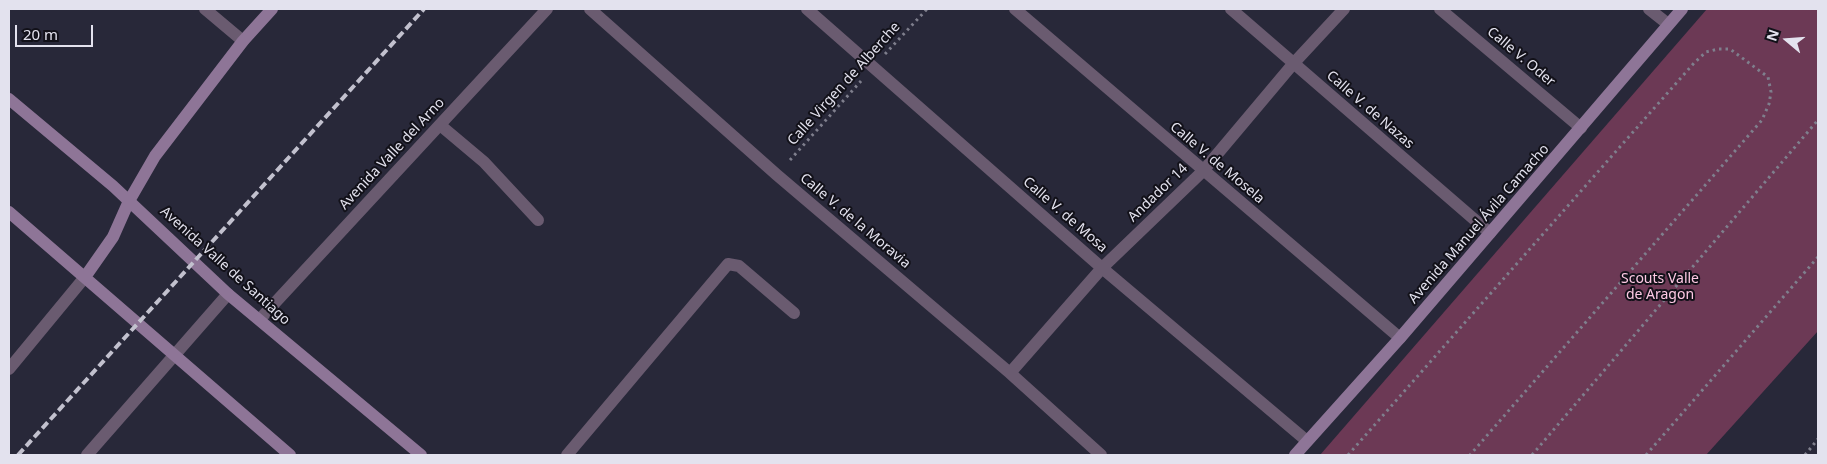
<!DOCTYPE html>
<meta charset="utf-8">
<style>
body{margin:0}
#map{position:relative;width:1827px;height:464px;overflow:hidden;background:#282839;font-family:"Noto Sans",sans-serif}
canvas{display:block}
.frame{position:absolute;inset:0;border:10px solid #e3e2ee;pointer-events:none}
.north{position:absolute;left:1762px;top:15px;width:50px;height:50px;-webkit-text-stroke:4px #121119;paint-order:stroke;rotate:288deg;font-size:14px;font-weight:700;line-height:20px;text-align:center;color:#e3e2ee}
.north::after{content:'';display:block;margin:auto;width:18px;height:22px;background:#e3e2ee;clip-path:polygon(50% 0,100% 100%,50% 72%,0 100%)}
.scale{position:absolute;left:15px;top:25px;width:78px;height:22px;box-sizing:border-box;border:2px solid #e3e2ee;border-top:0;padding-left:6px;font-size:15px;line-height:18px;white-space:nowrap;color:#e3e2ee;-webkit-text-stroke:4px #121119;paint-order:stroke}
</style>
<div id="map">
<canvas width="1827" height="464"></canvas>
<div class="frame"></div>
<div class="north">N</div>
<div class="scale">20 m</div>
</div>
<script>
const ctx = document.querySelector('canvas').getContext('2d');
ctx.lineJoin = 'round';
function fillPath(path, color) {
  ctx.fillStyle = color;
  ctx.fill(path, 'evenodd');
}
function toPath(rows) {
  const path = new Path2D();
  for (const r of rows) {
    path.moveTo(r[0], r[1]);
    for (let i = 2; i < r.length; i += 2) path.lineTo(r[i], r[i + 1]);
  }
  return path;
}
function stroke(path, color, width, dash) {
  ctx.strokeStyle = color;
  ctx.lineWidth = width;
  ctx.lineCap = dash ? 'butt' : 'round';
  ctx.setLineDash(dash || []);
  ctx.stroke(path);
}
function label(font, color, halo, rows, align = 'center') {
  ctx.font = font + ' "Noto Sans",sans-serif';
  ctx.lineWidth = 4;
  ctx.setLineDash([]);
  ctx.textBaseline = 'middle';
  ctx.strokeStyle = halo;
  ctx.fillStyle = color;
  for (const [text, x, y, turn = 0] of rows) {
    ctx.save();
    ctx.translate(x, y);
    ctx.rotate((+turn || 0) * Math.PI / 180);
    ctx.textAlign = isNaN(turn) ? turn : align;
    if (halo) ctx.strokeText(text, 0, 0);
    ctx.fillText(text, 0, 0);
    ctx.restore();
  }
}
fillPath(toPath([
 [1707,9,1818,9,1818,331,1706,455,1320,455]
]), '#6c3955');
stroke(toPath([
 [885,54,927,9],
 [790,160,861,81],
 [1348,455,1694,63,1706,52,1718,49,1730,49,1768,77,1771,92,1769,104,1762,120,1470,455],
 [1532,455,1818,120],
 [1646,455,1818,257],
 [1805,455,1818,439]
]), '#7f7f8d', 3, [2.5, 4]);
stroke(toPath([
 [440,125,484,162,538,220],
 [567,455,728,264,739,266,794,313]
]), '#6a5b70', 12);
stroke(toPath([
 [205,9,243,41],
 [590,9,777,175,1010,373,1101,455],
 [807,9,1102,268,1307,441],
 [1015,9,1400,338],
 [1231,9,1490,233],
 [1440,9,1581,128],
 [1649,9,1668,24],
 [260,319,547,9],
 [9,369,85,277],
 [1010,373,1102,268,1203,171,1293,64,1344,9],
 [87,455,228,294]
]), '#6a5b70', 12);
stroke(toPath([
 [9,99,113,186,228,294,421,455],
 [9,212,290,455],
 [85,277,113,237,129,201,155,156,243,41,272,9],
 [1295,455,1400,338,1682,9]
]), '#8e7597', 12);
stroke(toPath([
 [18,455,424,9]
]), '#c2c1ce', 4, [8, 4]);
label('14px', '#e3e2ee', '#121119', [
 ["Calle V. Oder",1521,57,40],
 ["Calle Virgen de Alberche",844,84,-48],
 ["Calle V. de Nazas",1370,110,41],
 ["Avenida Valle del Arno",392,154,-47],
 ["Calle V. de Mosela",1217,163,40],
 ["Andador 14",1158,193,-44],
 ["Calle V. de Mosa",1065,215,41],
 ["Calle V. de la Moravia",855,221,40],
 ["Avenida Manuel Ávila Camacho",1479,224,-49],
 ["Avenida Valle de Santiago",225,266,42]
]);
label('14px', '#fec9e4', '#121119', [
 ["Scouts Valle",1660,279],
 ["de Aragon",1660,295]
]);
</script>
